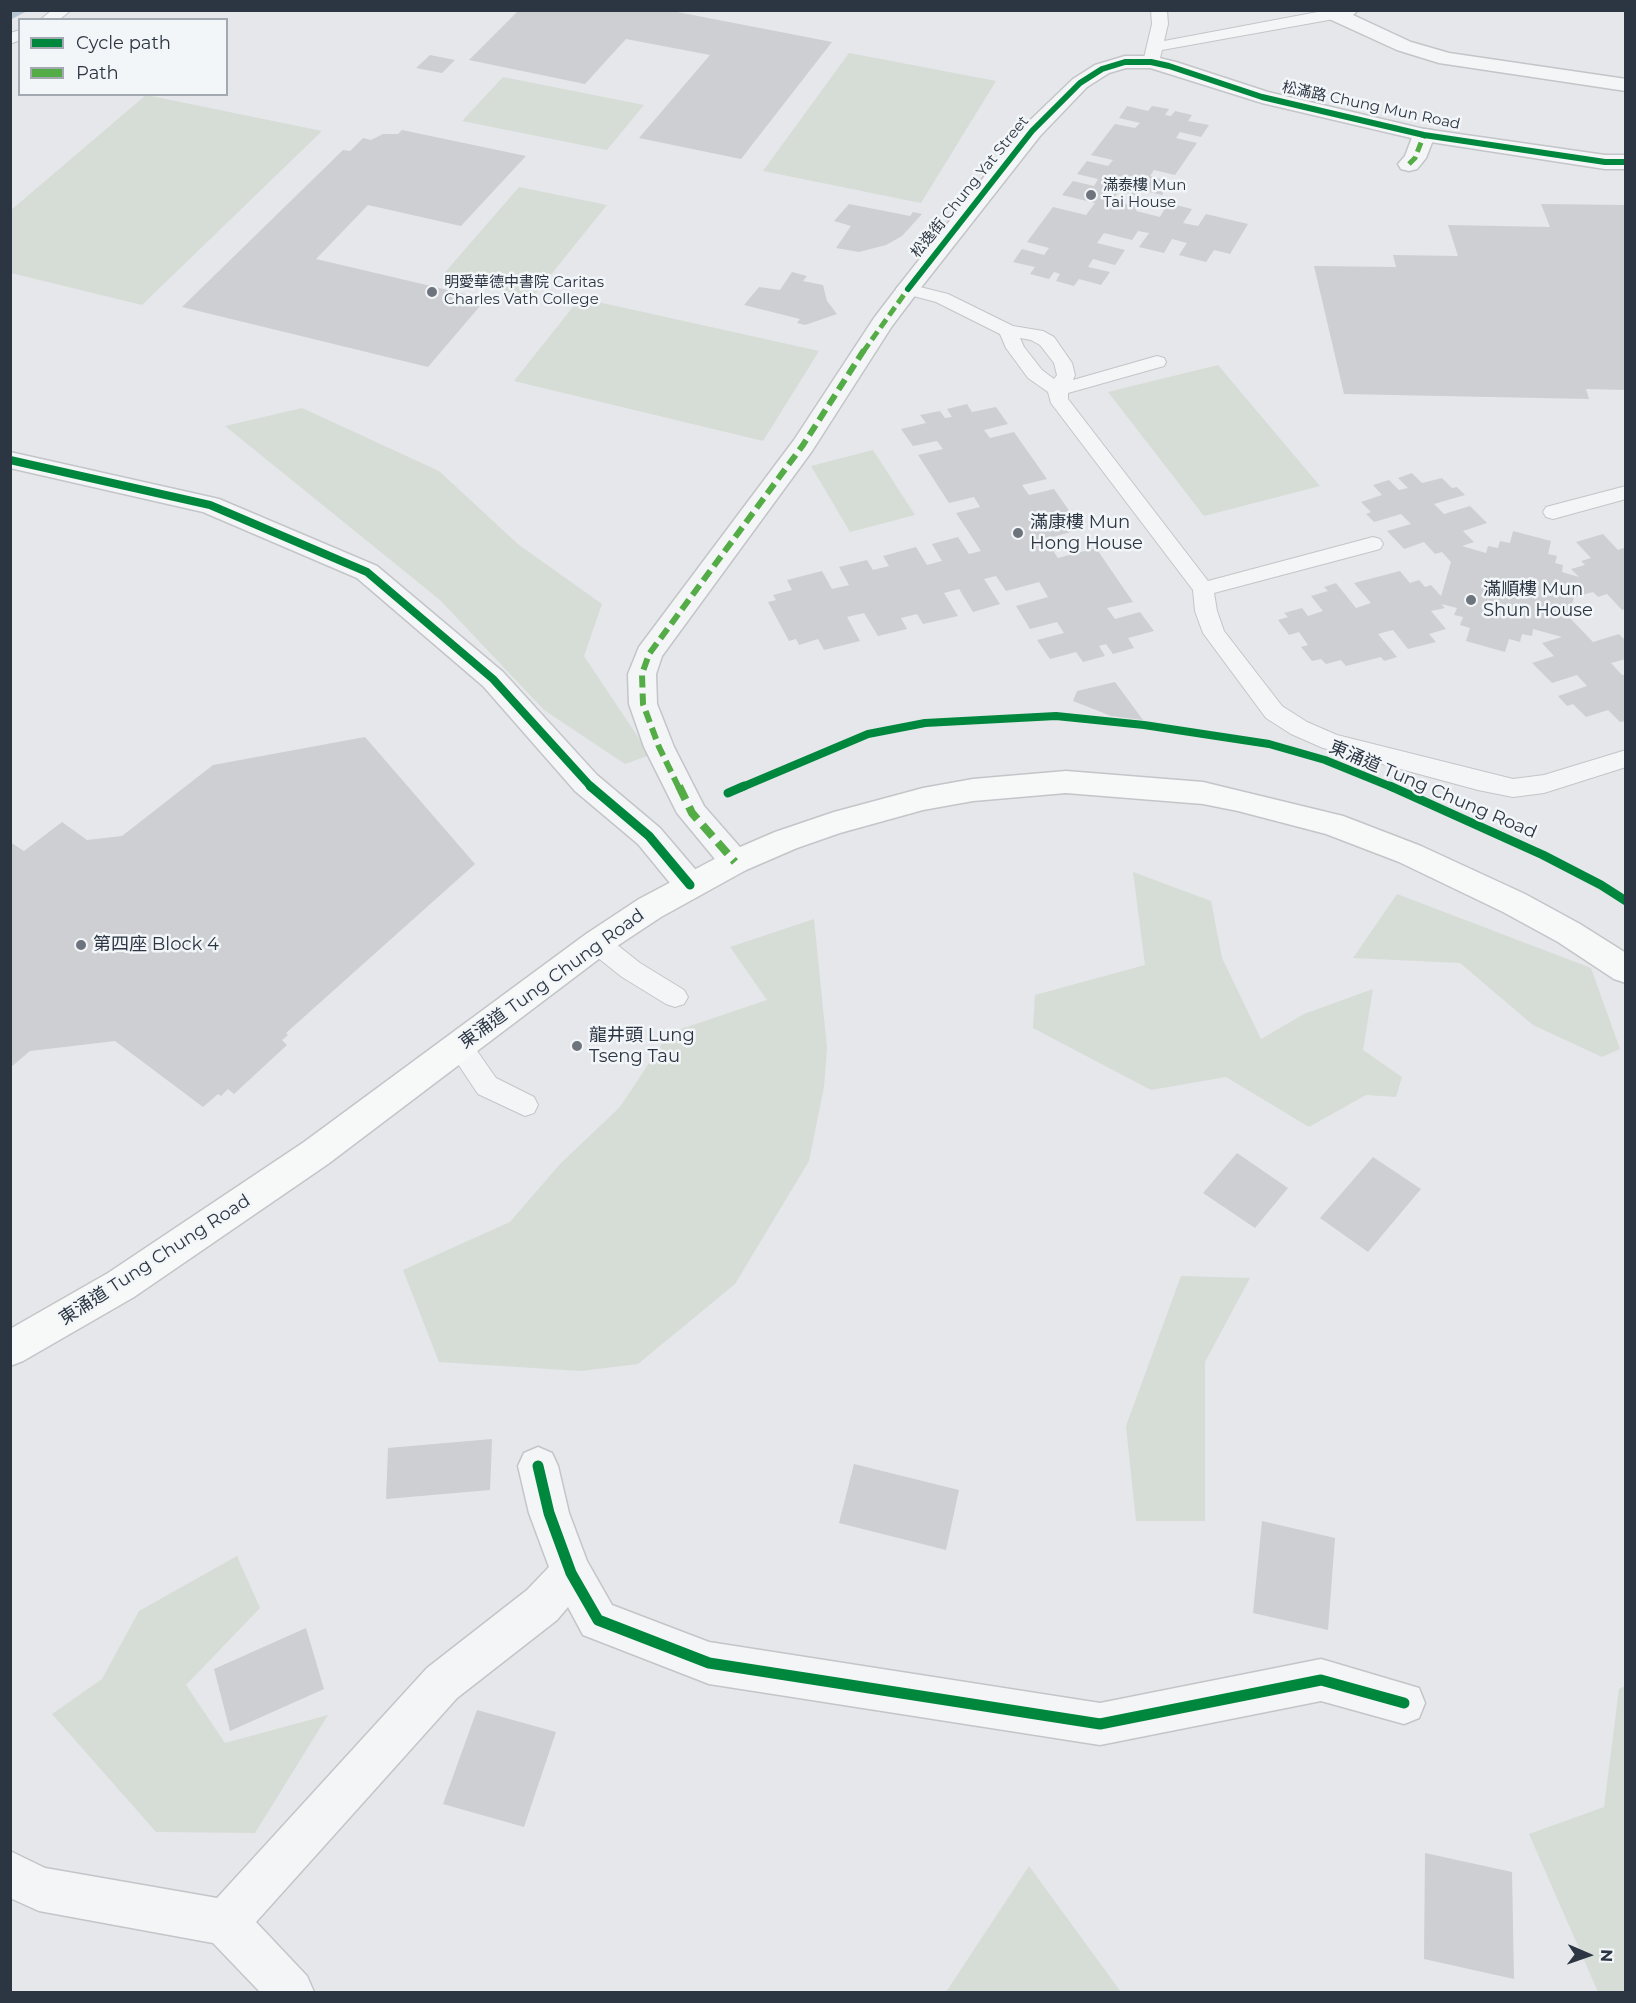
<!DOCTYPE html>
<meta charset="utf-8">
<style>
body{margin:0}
#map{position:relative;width:1636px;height:2003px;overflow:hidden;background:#e5e7ea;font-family:Montserrat,sans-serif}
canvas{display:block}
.frame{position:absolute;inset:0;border:12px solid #2c3643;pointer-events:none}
.legend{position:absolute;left:18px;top:18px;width:210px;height:78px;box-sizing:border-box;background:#f3f6f8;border:2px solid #a3a9b0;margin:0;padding:8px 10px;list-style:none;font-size:18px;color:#2c3643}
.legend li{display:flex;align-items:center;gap:12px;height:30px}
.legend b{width:30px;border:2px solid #a3a9b0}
.north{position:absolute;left:1558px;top:1925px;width:60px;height:60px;-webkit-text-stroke:4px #f3f6f8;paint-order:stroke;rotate:92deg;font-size:16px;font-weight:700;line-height:24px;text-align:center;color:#2c3643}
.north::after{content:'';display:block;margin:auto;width:21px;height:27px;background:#2c3643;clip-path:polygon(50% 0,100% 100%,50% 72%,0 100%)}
</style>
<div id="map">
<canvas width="1636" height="2003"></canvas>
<div class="frame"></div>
<ul class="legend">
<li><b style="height:8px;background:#00873e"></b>Cycle path</li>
<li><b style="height:8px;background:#54ac47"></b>Path</li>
</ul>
<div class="north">N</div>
</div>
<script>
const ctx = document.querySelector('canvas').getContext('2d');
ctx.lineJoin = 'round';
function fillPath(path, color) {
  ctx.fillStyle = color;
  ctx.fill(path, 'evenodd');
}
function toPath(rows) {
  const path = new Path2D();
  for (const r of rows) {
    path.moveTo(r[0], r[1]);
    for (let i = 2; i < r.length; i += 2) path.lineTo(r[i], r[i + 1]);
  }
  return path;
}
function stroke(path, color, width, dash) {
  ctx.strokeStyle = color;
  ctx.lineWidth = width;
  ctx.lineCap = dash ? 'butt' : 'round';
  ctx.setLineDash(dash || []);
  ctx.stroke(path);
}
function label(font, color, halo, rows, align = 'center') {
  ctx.font = font + ' Montserrat,"Noto Sans TC",sans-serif';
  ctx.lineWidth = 5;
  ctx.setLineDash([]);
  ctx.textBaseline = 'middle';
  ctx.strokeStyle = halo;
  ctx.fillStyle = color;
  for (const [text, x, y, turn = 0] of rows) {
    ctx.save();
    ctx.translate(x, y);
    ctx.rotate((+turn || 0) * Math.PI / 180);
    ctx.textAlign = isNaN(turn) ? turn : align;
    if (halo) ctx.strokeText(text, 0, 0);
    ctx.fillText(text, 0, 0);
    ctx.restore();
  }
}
fillPath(toPath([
 [849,53,996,81,921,203,763,171],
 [503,77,644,105,607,150,462,121],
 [146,95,322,131,142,305,11,273,11,210],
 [519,187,607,205,533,297,441,277],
 [580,298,819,351,763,441,514,381],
 [1218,365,1320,486,1204,516,1108,392],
 [302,408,439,471,519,545,602,604,584,656,650,755,625,764,544,710,440,600,225,426],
 [873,450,915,515,850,532,811,466],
 [1133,872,1211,901,1222,958,1261,1039,1304,1014,1373,989,1363,1050,1402,1077,1396,1097,1366,1095,1309,1127,1226,1077,1151,1090,1033,1028,1035,995,1145,965],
 [1397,894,1591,968,1620,1049,1602,1057,1533,1025,1460,963,1353,958],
 [814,919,827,1048,824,1087,809,1161,735,1284,638,1364,581,1371,439,1362,403,1270,510,1222,560,1164,620,1107,669,1033,767,1000,730,947],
 [1181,1276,1250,1278,1205,1362,1205,1521,1136,1521,1126,1426],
 [237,1556,260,1608,186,1685,225,1743,328,1715,255,1833,156,1832,52,1714,102,1679,139,1611],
 [1625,1686,1625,1992,1598,1992,1529,1834,1604,1807,1619,1689],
 [1029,1866,1121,1992,946,1992]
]), '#d6ddd6');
fillPath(toPath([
 [15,10,29,10,10,20,10,13,15,10]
]), '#b5c5d3');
fillPath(toPath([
 [519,10,667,10,832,42,741,159,639,138,710,55,626,39,585,84,469,60],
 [430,55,455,60,442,73,416,68],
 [1127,106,1148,111,1152,106,1169,109,1165,115,1171,116,1175,111,1192,115,1188,121,1209,125,1201,137,1180,132,1176,138,1197,143,1175,175,1154,170,1150,176,1171,182,1162,195,1140,190,1137,196,1119,191,1112,201,1138,207,1136,211,1160,217,1168,203,1192,209,1183,223,1198,226,1206,214,1248,224,1230,254,1214,250,1206,262,1179,255,1187,243,1172,239,1164,253,1139,247,1149,233,1138,231,1132,240,1104,233,1097,243,1125,250,1115,265,1093,259,1088,267,1110,272,1101,285,1079,279,1074,286,1056,281,1060,274,1054,272,1049,279,1030,274,1035,267,1013,262,1022,249,1044,255,1049,248,1027,242,1053,207,1086,215,1095,203,1062,195,1073,181,1094,186,1098,179,1077,174,1087,161,1108,166,1113,160,1091,155,1115,124,1135,128,1140,123,1119,118],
 [402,130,526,156,461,226,368,205,316,259,486,299,428,367,182,307,343,150,350,151,363,138,371,140,383,134,398,134],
 [849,204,910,216,913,212,922,214,902,236,886,245,859,252,836,248,851,226,834,221],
 [1541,204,1626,205,1626,390,1586,389,1589,399,1344,394,1314,266,1396,267,1393,255,1458,256,1448,225,1550,227],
 [792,272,807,276,803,281,823,285,827,301,837,314,805,325,797,323,800,319,744,305,759,287,780,290],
 [967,404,972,412,996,407,1008,424,984,430,990,438,1014,432,1047,479,1022,485,1029,495,1054,489,1082,529,1045,539,1058,558,1096,548,1133,602,1107,608,1115,619,1140,612,1154,631,1128,638,1134,648,1113,654,1106,644,1099,646,1105,656,1083,662,1076,652,1050,659,1037,640,1064,633,1057,622,1030,629,1016,606,1048,597,1039,582,1006,591,996,576,984,579,1000,604,973,612,959,589,944,593,958,616,923,624,917,614,901,618,907,629,878,636,864,613,847,617,860,641,824,650,818,639,799,645,796,639,789,641,768,602,776,600,773,595,792,590,787,580,822,571,832,589,849,585,839,567,867,560,873,570,889,566,883,556,916,547,927,565,942,561,932,544,958,537,969,554,981,551,956,513,980,507,974,497,949,503,918,455,943,449,937,441,913,446,901,429,926,423,920,415,940,411,945,418,952,417,947,409],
 [1412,473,1422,483,1442,478,1452,488,1457,487,1465,495,1434,504,1444,514,1470,506,1487,523,1463,531,1474,542,1462,546,1486,553,1488,546,1498,548,1500,541,1510,543,1513,531,1551,541,1548,554,1557,556,1555,563,1563,565,1562,572,1579,577,1571,569,1585,565,1581,561,1591,558,1576,542,1603,534,1618,550,1626,547,1626,609,1622,610,1607,594,1598,597,1593,592,1574,597,1569,617,1593,642,1619,634,1626,641,1626,659,1611,663,1622,675,1626,674,1626,721,1620,722,1608,710,1586,717,1573,704,1567,706,1558,696,1587,686,1577,675,1552,683,1532,663,1554,656,1542,643,1562,637,1533,629,1532,636,1522,634,1520,642,1509,639,1505,652,1466,641,1470,628,1460,625,1463,617,1454,615,1457,608,1441,604,1445,608,1431,611,1446,629,1429,634,1436,642,1408,649,1393,630,1378,634,1397,657,1384,661,1381,657,1346,666,1341,660,1326,664,1321,659,1312,661,1301,647,1308,645,1299,632,1289,635,1278,620,1288,617,1284,613,1302,608,1308,616,1323,611,1311,596,1328,591,1324,587,1336,583,1356,608,1371,603,1354,583,1400,571,1410,583,1419,580,1425,587,1431,585,1441,596,1451,562,1442,552,1435,554,1424,542,1404,549,1387,531,1411,524,1401,514,1374,522,1366,514,1371,512,1361,502,1382,495,1373,485,1389,480,1399,490,1408,488,1398,478],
 [1115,682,1143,720,1111,716,1073,701,1077,691],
 [365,737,475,864,286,1033,288,1035,282,1040,287,1045,234,1094,228,1089,221,1096,218,1094,203,1107,115,1041,30,1051,10,1068,10,842,24,851,62,822,87,840,122,836,213,765],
 [1237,1153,1288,1188,1255,1228,1203,1193],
 [1373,1157,1421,1189,1368,1252,1320,1218],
 [492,1439,490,1490,386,1499,388,1448],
 [854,1464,959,1490,946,1550,839,1523],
 [1262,1521,1335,1538,1328,1630,1253,1613],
 [306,1628,324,1689,230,1731,214,1669],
 [477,1710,556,1732,524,1827,443,1804],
 [1425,1853,1512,1872,1514,1979,1424,1959]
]), '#cdcfd2');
const service = toPath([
 [52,10,71,10,59,20,40,20,52,10],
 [1151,10,1167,10,1168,24,1164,41,1328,10,1339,11,1342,14,1334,19,1162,50,1159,62,1151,67,1143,62,1152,24,1151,10],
 [20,30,20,40,10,44,10,33,20,30],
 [908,284,948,294,1013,326,1043,331,1054,337,1072,363,1075,375,1073,380,1157,356,1164,358,1166,362,1164,366,1068,393,1068,399,1208,581,1373,537,1380,539,1383,544,1380,549,1214,593,1217,611,1224,631,1282,706,1307,722,1337,735,1513,779,1544,775,1626,750,1626,767,1544,793,1513,797,1478,790,1323,748,1291,734,1266,718,1203,633,1195,611,1193,590,1051,403,1048,392,1028,378,1006,348,1000,334,936,302,902,293,899,289,902,285,908,284],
 [1020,338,1031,340,1040,345,1054,363,1057,375,1054,379,1042,370,1024,347,1020,338],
 [1626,486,1626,499,1553,519,1546,517,1543,512,1546,507,1626,486],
 [597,933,606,936,640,963,684,990,688,997,684,1004,675,1007,666,1004,622,977,588,950,585,943,588,936,597,933],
 [459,1035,468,1038,496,1078,534,1097,538,1105,534,1113,525,1116,478,1094,446,1046,450,1038,459,1035]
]);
const pedestrian = toPath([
 [1424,129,1432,130,1435,135,1426,158,1417,169,1409,171,1401,169,1398,164,1405,156,1413,135,1416,130,1424,129],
 [908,282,916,284,920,289,892,326,812,451,662,656,656,674,657,704,674,747,704,806,746,854,751,862,746,870,735,874,724,870,677,813,644,747,629,704,628,674,639,647,794,440,874,318,900,284,908,282]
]);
const minor = toPath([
 [1327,10,1358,10,1353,15,1411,42,1449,53,1626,79,1626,91,1439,63,1397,50,1327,18,1324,14,1327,10],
 [1125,56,1151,56,1158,58,1161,62,1158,66,1151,68,1126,68,1109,73,1087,87,1040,136,916,294,908,296,900,294,896,289,900,284,1024,126,1073,79,1095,65,1125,56],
 [10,452,219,499,377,566,503,672,597,775,660,828,701,876,706,885,701,894,690,897,679,894,638,844,575,791,483,686,357,578,203,512,10,468,10,452],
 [538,1447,552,1453,558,1466,569,1513,587,1561,612,1605,709,1642,1100,1703,1321,1659,1419,1688,1425,1703,1419,1718,1404,1724,1321,1701,1100,1745,709,1684,583,1635,568,1607,557,1620,457,1698,256,1922,307,1976,314,1992,260,1992,213,1943,39,1911,10,1898,10,1851,45,1868,217,1898,427,1668,527,1590,549,1567,529,1513,518,1466,524,1453,538,1447]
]);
const tertiary = toPath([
 [1151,56,1176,62,1268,92,1424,129,1605,155,1626,155,1626,169,1605,169,1424,141,1262,103,1144,66,1141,62,1144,58,1151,56]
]);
const secondary = toPath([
 [1066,771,1203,782,1343,816,1421,846,1525,894,1580,924,1626,953,1626,983,1614,979,1558,942,1503,912,1399,862,1326,834,1238,811,1203,804,1066,793,973,801,923,810,840,833,797,848,746,870,661,917,608,952,328,1164,134,1297,23,1361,10,1366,10,1329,108,1273,304,1142,586,934,639,899,724,854,775,832,834,812,923,788,973,779,1066,771]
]);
stroke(service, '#c3c5c8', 2);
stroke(pedestrian, '#c3c5c8', 3);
stroke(minor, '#c3c5c8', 3);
stroke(tertiary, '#c3c5c8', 3);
stroke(secondary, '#c3c5c8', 3);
fillPath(service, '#f4f5f6');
fillPath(pedestrian, '#f4f5f6');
fillPath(minor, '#f4f5f6');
fillPath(tertiary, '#f4f5f6');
fillPath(secondary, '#f7f8f8');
stroke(toPath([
 [1409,164,1415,158,1424,135],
 [863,352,908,289]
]), '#54ac47', 5, [10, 5]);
stroke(toPath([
 [679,788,659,747,643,704,642,674,649,654,803,445,864,350]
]), '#54ac47', 6, [12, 6]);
stroke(toPath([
 [679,786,692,813,735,862]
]), '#54ac47', 8, [15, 8]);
stroke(toPath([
 [908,289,1032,131,1080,83,1102,69,1125,62,1151,62,1169,66,1262,97,1424,135,1605,162,1626,162]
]), '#00873e', 6);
stroke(toPath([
 [10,460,210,505,367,572,493,679,592,788],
 [740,788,868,734,925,723,1056,716,1144,725,1269,744,1325,760,1394,788]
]), '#00873e', 8);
stroke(toPath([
 [590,786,649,836,690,885],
 [1390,786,1543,855,1601,885,1626,901],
 [728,793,744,786]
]), '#00873e', 9);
stroke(toPath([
 [538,1466,549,1513,571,1573,598,1620,709,1663,1100,1724,1321,1680,1404,1703]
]), '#00873e', 11);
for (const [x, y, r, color] of [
 [1091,195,6,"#6d747d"],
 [432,292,6,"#6d747d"],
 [1018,533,6,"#6d747d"],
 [1471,600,6,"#6d747d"],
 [81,945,6,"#6d747d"],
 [577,1046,6,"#6d747d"]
]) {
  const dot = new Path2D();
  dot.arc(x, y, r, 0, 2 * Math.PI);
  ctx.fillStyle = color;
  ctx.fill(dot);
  stroke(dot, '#f3f6f8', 2);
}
label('15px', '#2c3643', '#f3f6f8', [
 ["松滿路 Chung Mun Road",1371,106,12],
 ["松逸街 Chung Yat Street",970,187,-51]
]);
label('15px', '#2c3643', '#f3f6f8', [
 ["滿泰樓 Mun",1103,186],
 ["Tai House",1103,203],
 ["明愛華德中書院 Caritas",444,283],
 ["Charles Vath College",444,300]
], 'left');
label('18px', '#2c3643', '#f3f6f8', [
 ["滿康樓 Mun",1030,523],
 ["Hong House",1030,544],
 ["滿順樓 Mun",1483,590],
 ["Shun House",1483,611],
 ["第四座 Block 4",93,945],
 ["龍井頭 Lung",589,1036],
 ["Tseng Tau",589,1057]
], 'left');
label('18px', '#2c3643', '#f3f6f8', [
 ["東涌道 Tung Chung Road",1433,790,23],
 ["東涌道 Tung Chung Road",552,979,-36],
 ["東涌道 Tung Chung Road",155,1260,-33]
]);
</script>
